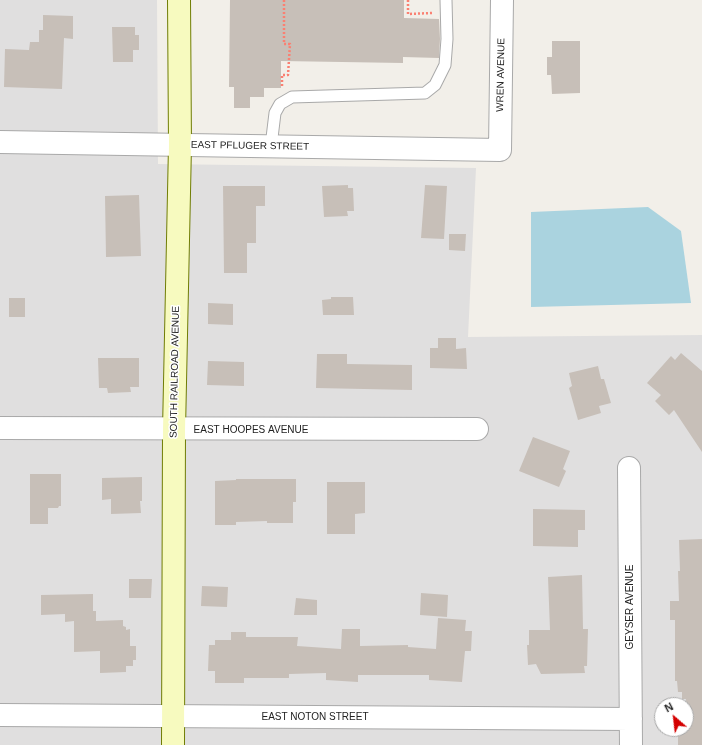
<!DOCTYPE html>
<style>
body{margin:0}
#map{position:relative;width:702px;height:745px;overflow:hidden;background:#f2efe9;font-family:Arial,sans-serif}
canvas{display:block}
.north{position:absolute;left:654px;top:697px;width:40px;height:40px;box-sizing:border-box;background:#fff;border:1px solid #a7a7a7;border-radius:50%;rotate:332deg;font-size:11px;font-weight:700;line-height:16px;text-align:center;color:#222}
.north::after{content:'';display:block;margin:auto;width:14px;height:18px;background:#d40000;clip-path:polygon(50% 0,100% 100%,50% 72%,0 100%)}
</style>
<div id="map">
<canvas width="702" height="745"></canvas>
<div class="north">N</div>
</div>
<script>
const ctx = document.querySelector('canvas').getContext('2d');
ctx.lineJoin = 'round';
function fillPath(path, color) {
  ctx.fillStyle = color;
  ctx.fill(path, 'evenodd');
}
function toPath(rows) {
  const path = new Path2D();
  for (const r of rows) {
    path.moveTo(r[0], r[1]);
    for (let i = 2; i < r.length; i += 2) path.lineTo(r[i], r[i + 1]);
  }
  return path;
}
function stroke(path, color, width, dash) {
  ctx.strokeStyle = color;
  ctx.lineWidth = width;
  ctx.lineCap = dash ? 'butt' : 'round';
  ctx.setLineDash(dash || []);
  ctx.stroke(path);
}
function label(font, color, halo, rows, align = 'center') {
  ctx.font = font + ' Arial,sans-serif';
  ctx.lineWidth = 3;
  ctx.setLineDash([]);
  ctx.textBaseline = 'middle';
  ctx.strokeStyle = halo;
  ctx.fillStyle = color;
  for (const [text, x, y, turn = 0] of rows) {
    ctx.save();
    ctx.translate(x, y);
    ctx.rotate((+turn || 0) * Math.PI / 180);
    ctx.textAlign = isNaN(turn) ? turn : align;
    if (halo) ctx.strokeText(text, 0, 0);
    ctx.fillText(text, 0, 0);
    ctx.restore();
  }
}
fillPath(toPath([
 [0,0,157,0,158,164,476,168,468,337,702,335,702,745,0,745],
 [662,705,686,705,686,729,662,729]
]), '#e0dfdf');
fillPath(toPath([
 [648,207,681,231,691,303,531,307,531,212]
]), '#aad3df');
fillPath(toPath([
 [230,0,404,0,404,18,439,19,440,39,439,58,403,57,403,63,281,61,281,88,264,88,264,97,250,97,250,108,234,108,234,87,229,87],
 [43,15,73,16,73,39,64,38,62,89,4,87,5,49,29,50,30,42,39,42,39,30,43,30],
 [112,27,135,27,135,35,139,35,139,50,133,50,133,62,113,62],
 [552,41,580,41,580,93,552,94,551,75,547,75,547,57,552,57],
 [348,185,348,188,353,188,354,211,347,211,348,216,324,217,322,186],
 [425,185,447,186,444,239,421,238],
 [223,186,265,186,265,206,256,206,256,243,247,243,247,273,224,273],
 [139,195,141,256,106,257,105,196],
 [449,234,466,234,465,251,449,250],
 [331,297,353,297,354,315,323,315,322,300,331,299],
 [9,298,25,298,25,317,9,317],
 [208,303,233,304,233,325,208,324],
 [438,338,456,338,456,349,466,348,467,369,430,368,430,348,438,348],
 [681,353,702,371,702,452,674,410,669,415,655,401,661,395,647,383,671,356,675,360],
 [317,354,347,354,347,364,412,365,412,390,316,388],
 [98,358,139,358,139,387,130,387,131,392,108,393,107,388,99,388],
 [208,361,244,362,244,386,207,385],
 [598,366,601,379,604,379,611,403,599,406,601,413,578,420,569,388,572,386,569,373],
 [533,437,570,451,563,469,566,471,559,487,519,471],
 [30,474,61,474,61,506,59,506,58,508,48,508,48,524,30,524],
 [142,477,142,501,140,501,141,513,111,514,111,499,102,500,102,478],
 [236,479,296,479,296,502,293,502,293,523,267,523,267,521,236,522,236,525,215,525,215,481,236,480],
 [327,482,365,482,365,513,355,514,355,534,327,534],
 [533,509,585,510,585,530,578,530,578,547,533,546],
 [702,539,702,745,678,745,678,729,686,729,686,699,682,699,682,692,678,692,677,681,675,681,675,620,670,620,670,601,679,601,678,571,680,571,679,540],
 [582,575,583,629,588,629,587,666,584,666,585,673,541,674,536,664,528,665,527,645,529,645,529,630,550,630,548,577],
 [129,579,152,579,151,598,129,598],
 [202,586,228,587,227,607,201,606],
 [421,593,448,595,447,617,420,615],
 [93,594,93,611,96,611,96,621,123,620,123,626,126,627,126,630,130,629,130,646,136,646,136,660,133,660,133,666,126,666,126,672,100,673,100,651,74,652,74,621,65,622,65,614,41,615,41,595],
 [296,598,317,600,317,615,294,615],
 [438,618,466,620,465,631,472,631,471,651,465,651,462,682,429,680,429,675,358,675,358,682,326,680,326,673,289,674,289,678,244,678,244,683,215,683,215,671,208,671,209,645,215,645,215,640,231,640,231,632,246,632,246,637,298,637,297,646,341,649,342,629,360,629,360,646,408,645,408,647,436,649]
]), '#c7bfb8');
const lane = toPath([
 [271,146,275,113,280,104,292,97,425,93,435,85,445,65,447,39,446,0]
]);
const street = toPath([
 [0,142,500,150,502,0],
 [0,428,477,429],
 [629,468,631,745],
 [0,715,631,719]
]);
const secondary = toPath([
 [173,745,174,430,180,145,179,0]
]);
stroke(lane, '#a9a9a9', 13);
stroke(street, '#a9a9a9', 24);
stroke(secondary, '#707d05', 24);
stroke(toPath([
 [408,0,408,14,432,13],
 [282,86,282,75,288,75,290,44,284,44,284,0]
]), '#fa8072', 2.5, [2, 2]);
stroke(lane, '#fff', 11);
stroke(street, '#fff', 22);
stroke(secondary, '#f7fabf', 22);
label('10px', '#222', '#fff', [
 ["WREN AVENUE",501,75,-89],
 ["EAST PFLUGER STREET",250,146,1],
 ["SOUTH RAILROAD AVENUE",175,372,-89],
 ["EAST HOOPES AVENUE",251,430],
 ["GEYSER AVENUE",630,607,-90],
 ["EAST NOTON STREET",315,717]
]);
</script>
